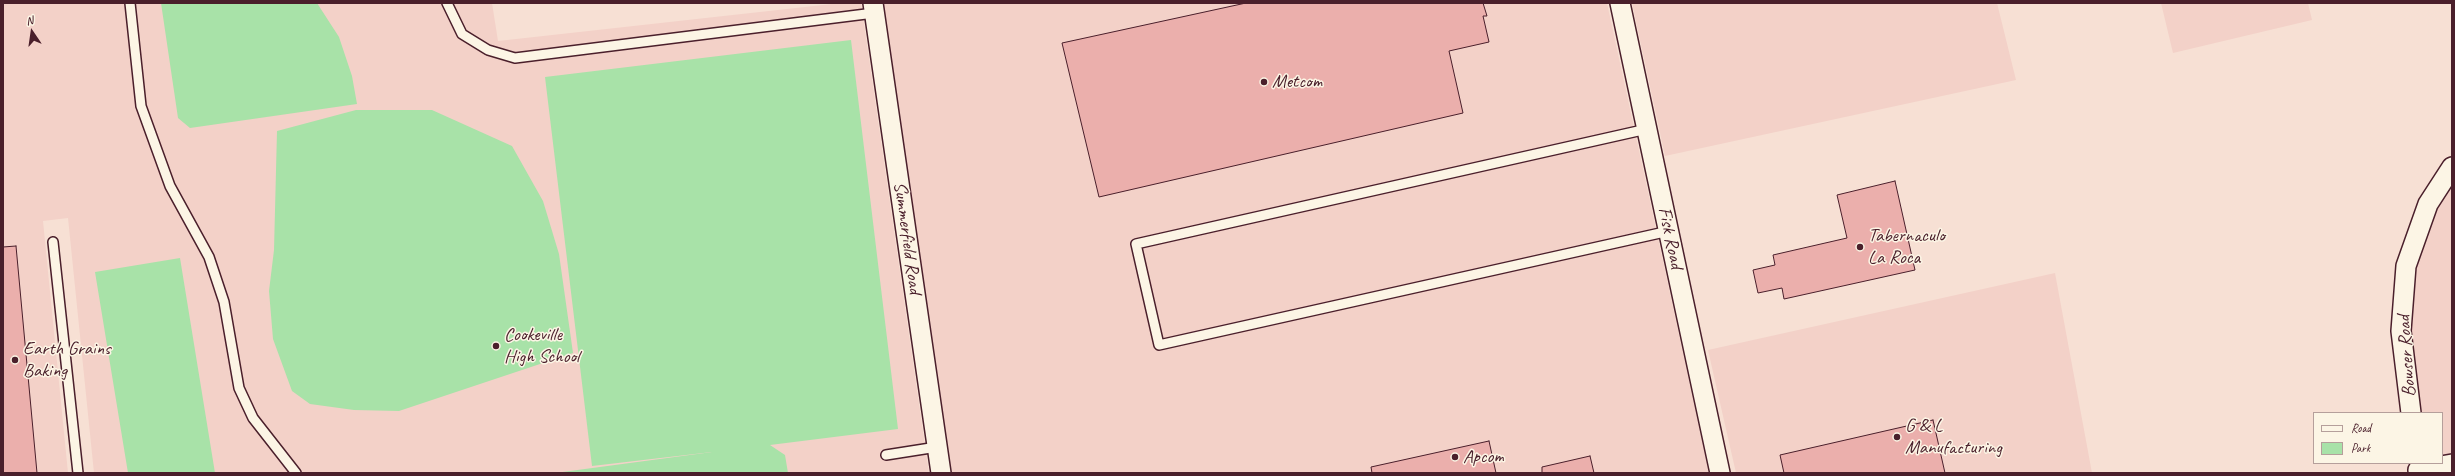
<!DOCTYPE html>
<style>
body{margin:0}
#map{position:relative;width:2455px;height:476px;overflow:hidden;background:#f7e0d4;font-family:Caveat,sans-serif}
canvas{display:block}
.frame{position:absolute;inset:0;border:4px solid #4a1f2b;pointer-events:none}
.legend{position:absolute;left:2313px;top:412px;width:130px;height:52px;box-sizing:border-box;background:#fcf5e5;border:1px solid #b59f9b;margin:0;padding:5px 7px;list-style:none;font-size:12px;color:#4a1f2b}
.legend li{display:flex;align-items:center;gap:8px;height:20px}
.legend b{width:20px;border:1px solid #b59f9b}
.north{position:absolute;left:12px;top:12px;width:40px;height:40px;-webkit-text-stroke:3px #fcf5e5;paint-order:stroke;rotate:347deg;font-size:11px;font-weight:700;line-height:16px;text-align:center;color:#4a1f2b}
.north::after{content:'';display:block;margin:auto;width:14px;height:18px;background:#4a1f2b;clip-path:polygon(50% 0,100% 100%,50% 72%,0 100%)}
</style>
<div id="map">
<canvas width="2455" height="476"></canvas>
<div class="frame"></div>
<ul class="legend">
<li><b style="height:5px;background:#fcf5e5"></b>Road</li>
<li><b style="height:11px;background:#a8e2a8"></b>Park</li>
</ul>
<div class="north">N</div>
</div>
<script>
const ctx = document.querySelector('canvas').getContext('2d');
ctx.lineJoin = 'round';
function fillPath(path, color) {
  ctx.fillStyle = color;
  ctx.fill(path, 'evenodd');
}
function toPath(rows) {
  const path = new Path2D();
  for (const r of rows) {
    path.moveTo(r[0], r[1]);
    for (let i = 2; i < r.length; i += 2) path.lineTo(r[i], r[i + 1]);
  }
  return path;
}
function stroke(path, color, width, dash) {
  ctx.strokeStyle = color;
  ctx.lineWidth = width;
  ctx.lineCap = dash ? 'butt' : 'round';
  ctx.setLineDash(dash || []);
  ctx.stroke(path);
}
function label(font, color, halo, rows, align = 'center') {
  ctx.font = font + ' Caveat,sans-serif';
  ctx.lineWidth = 3;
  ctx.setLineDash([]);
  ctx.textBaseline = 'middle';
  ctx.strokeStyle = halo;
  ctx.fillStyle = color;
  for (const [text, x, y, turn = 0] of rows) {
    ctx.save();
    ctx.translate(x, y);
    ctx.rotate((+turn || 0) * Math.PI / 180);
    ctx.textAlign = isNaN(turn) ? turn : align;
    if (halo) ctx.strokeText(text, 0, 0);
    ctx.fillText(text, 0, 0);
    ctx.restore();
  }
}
fillPath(toPath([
 [3,3,492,3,498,41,841,3,861,3,929,473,94,473,68,218,43,221,68,473,3,473],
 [881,3,1607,3,1709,473,949,473],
 [1632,3,1997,3,2016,80,1665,156],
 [2161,3,2308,3,2312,20,2173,53],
 [2452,180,2452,473,2442,463,2442,413,2421,413,2409,327,2412,291,2419,255,2433,216],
 [2055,273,2092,473,1736,473,1708,350]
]), '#f3d1c8');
fillPath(toPath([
 [161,3,317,3,339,37,352,76,357,104,190,128,178,118],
 [851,40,898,429,770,445,785,455,788,473,555,473,712,452,592,466,545,77],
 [356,110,432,110,512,146,543,201,559,254,573,353,399,411,354,410,310,404,292,391,273,339,269,291,274,250,277,131],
 [180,258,215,473,128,473,95,272]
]), '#a8e2a8');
const building = toPath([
 [1246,3,1483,3,1487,16,1483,16,1489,42,1449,51,1463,113,1099,197,1062,43,1246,3],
 [1895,181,1915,270,1784,299,1782,288,1758,293,1753,270,1775,265,1773,255,1847,238,1837,195,1895,181],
 [16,246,37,473,3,473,3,247,16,246],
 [1933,420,1945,473,1784,473,1780,455,1933,420],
 [1489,441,1496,473,1372,473,1371,467,1489,441],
 [1590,456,1594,473,1542,473,1542,467,1590,456]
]);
fillPath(building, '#ebafac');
stroke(building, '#4a1f2b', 1);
const lane = toPath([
 [130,3,141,106,170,186,209,257,224,302,239,388,253,418,296,473],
 [447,3,462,34,488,50,515,58,874,13],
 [1647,129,1136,244,1159,345,1669,231],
 [53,242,78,473],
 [886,455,937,447]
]);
const street = toPath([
 [873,3,941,473],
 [1620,3,1720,473],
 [2411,413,2401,331,2406,266,2428,204,2452,167],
 [2418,470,2452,464]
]);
stroke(lane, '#4a1f2b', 12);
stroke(street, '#4a1f2b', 22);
stroke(lane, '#fcf5e5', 9);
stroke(street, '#fcf5e5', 19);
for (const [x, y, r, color] of [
 [1264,82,4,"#4a1f2b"],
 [1860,247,4,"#4a1f2b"],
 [496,346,4,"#4a1f2b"],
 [15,360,4,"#4a1f2b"],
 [1897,437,4,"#4a1f2b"],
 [1455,457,4,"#4a1f2b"]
]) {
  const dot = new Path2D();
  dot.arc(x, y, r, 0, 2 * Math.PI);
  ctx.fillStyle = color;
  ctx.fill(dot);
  stroke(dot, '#fcf5e5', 1.5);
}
label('19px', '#4a1f2b', '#fcf5e5', [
 ["Metcom",1272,82],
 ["Tabernaculo",1868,236],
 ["La Roca",1868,258],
 ["Cookeville",504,335],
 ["High School",504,357],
 ["Earth Grains",23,349],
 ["Baking",23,371],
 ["G & L",1905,426],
 ["Manufacturing",1905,448],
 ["Apcom",1463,457]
], 'left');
label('19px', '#4a1f2b', '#fcf5e5', [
 ["Summerfield Road",907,238,82],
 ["Fisk Road",1670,238,78],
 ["Bowser Road",2407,356,-94]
]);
</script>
